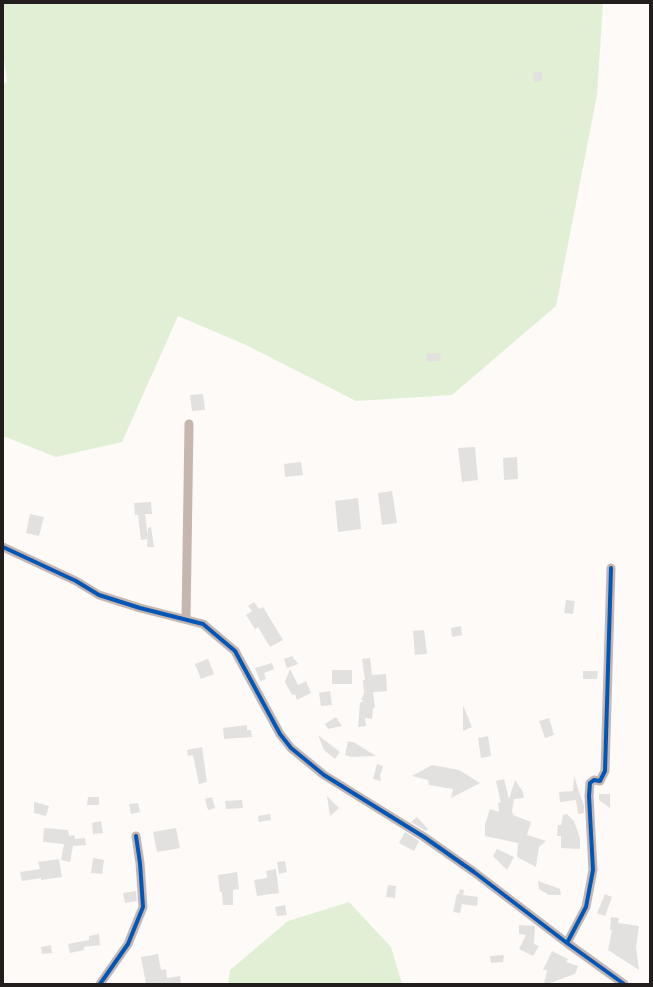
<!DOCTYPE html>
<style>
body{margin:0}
#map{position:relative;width:653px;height:987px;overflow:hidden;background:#fdfaf8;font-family:Manrope,sans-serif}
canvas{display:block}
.frame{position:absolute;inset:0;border:4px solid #211e1d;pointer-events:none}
</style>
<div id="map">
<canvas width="653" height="987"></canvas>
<div class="frame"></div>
</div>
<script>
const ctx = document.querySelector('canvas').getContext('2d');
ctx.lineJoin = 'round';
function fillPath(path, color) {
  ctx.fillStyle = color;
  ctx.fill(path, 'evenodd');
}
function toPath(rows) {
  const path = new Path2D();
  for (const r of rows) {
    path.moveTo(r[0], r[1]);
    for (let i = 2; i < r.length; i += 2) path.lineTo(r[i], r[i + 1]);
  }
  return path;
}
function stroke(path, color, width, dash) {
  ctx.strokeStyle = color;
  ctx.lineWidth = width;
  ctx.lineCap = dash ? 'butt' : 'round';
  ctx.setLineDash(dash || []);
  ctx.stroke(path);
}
fillPath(toPath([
 [3,3,603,3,597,95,556,306,452,395,356,401,246,345,178,316,122,442,56,457,3,436,3,84,7,82,3,52],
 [349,902,391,947,402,984,228,984,230,970,288,921]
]), '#e1f0d5');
fillPath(toPath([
 [533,72,542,72,542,81,534,82],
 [440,353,441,361,427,362,426,354],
 [203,394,205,410,192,411,190,395],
 [475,447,478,480,462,482,458,448],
 [517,457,518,479,504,480,503,458],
 [301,462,303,475,285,477,284,464],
 [392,491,397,523,382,525,378,493],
 [358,498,361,529,338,532,335,501],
 [151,502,152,514,145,514,148,539,141,540,138,515,135,515,134,503],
 [30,514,44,517,39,536,26,533],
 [151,527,154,547,147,547,148,528],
 [566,600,575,601,573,614,564,613],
 [254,602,259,609,263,607,283,640,270,647,258,627,255,629,246,615,252,611,248,606],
 [461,626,462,635,452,637,451,628],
 [424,630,427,654,415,655,413,631],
 [292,656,298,664,287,668,284,659],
 [370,658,372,675,386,674,387,691,373,692,375,708,373,708,372,719,365,718,366,726,358,727,360,703,364,700,361,700,364,693,363,680,365,680,362,659],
 [208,659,214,674,201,679,195,664],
 [272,663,274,669,264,673,266,679,260,681,255,668],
 [290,669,298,685,306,681,311,693,297,700,295,694,292,695,285,682],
 [332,670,352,670,352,684,332,684],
 [583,671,598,671,597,679,583,679],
 [330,691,332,705,321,706,319,693],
 [463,705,472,727,463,731],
 [336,717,342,726,328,729,325,724],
 [549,718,554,735,545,738,539,721],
 [247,725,247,730,251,730,252,737,224,739,223,728],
 [318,735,340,752,335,759,324,750],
 [488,736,491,756,481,758,478,738],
 [348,741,355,743,376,756,351,757,345,755],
 [202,747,207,782,199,784,193,755,188,756,187,750],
 [377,764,383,766,380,776,381,781,373,779],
 [432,765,459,770,480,783,451,798,453,789,429,785,428,780,412,776],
 [574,776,584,806,584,813,578,814,576,800,560,802,559,792,573,791],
 [504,779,509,799,515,780,523,792,524,798,514,799,512,811,513,815,531,822,527,835,546,841,539,847,536,867,517,857,518,843,485,836,485,825,490,809,499,812,498,802,501,803,496,781],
 [599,794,610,794,610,808,599,800],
 [327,796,339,808,330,816],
 [88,797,99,797,99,805,87,805],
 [212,797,215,808,208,810,205,799],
 [242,800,243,808,226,809,225,801],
 [34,802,49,806,46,816,34,813],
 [138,803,140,812,131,814,129,804],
 [270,814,271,820,259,822,258,816],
 [567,814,574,821,580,838,580,849,561,848,561,836,557,836,558,825,561,825,563,815],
 [417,817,428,829,426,831,411,822],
 [101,821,103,833,93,834,92,823],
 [44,828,68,830,69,836,74,835,75,839,85,838,86,845,73,846,70,862,61,860,64,844,43,842],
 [176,828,180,848,157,852,153,832],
 [405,832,419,841,414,851,399,843],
 [497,849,514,857,507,870,493,856],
 [93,858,104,860,102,874,91,873],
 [59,859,62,877,41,880,41,878,22,881,20,872,40,869,38,862],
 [285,861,287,872,279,874,277,862],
 [276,869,279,893,257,896,254,880,267,878,266,871],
 [237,872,239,889,233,890,233,905,223,905,222,892,220,892,218,875],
 [538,881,560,889,561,895,549,895,539,889],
 [388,885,396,886,395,898,386,897],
 [460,889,464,890,463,895,478,897,477,906,462,904,460,913,453,912,457,894,459,894],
 [136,891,137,901,125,903,123,893],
 [605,894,612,897,605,916,597,913],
 [285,905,287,915,277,916,275,907],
 [611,917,619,918,618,923,639,926,636,947,639,970,608,950,612,930,610,930],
 [519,925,535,926,534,944,539,946,533,956,519,949,526,935,519,934],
 [99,934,100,945,84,947,84,950,70,953,68,944,89,940,89,936],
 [51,945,52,953,42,954,41,947],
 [552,951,568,959,566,962,578,966,575,974,547,984,544,984,547,970,543,970],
 [158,954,161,970,166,969,167,978,180,976,181,984,146,984,141,957],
 [504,955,503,962,491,963,490,956]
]), '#e3e1df');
stroke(toPath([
 [3,547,76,581,99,595,140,608,203,624,235,651,280,734,291,748,324,775,424,837,474,872,567,943,624,984],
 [186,619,189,424],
 [567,943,586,907,593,870,589,796,590,783,594,780,600,781,605,771,611,568],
 [100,984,128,944,143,907,140,863,136,836]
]), '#c6b6af', 9);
stroke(toPath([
 [3,547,76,581,99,595,140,608,203,624,235,651,280,734,291,748,324,775,424,837,474,872,567,943,624,984],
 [567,943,586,907,593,870,589,796,590,783,594,780,600,781,605,771,611,568],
 [100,984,128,944,143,907,140,863,136,836]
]), '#0057b8', 4);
</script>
